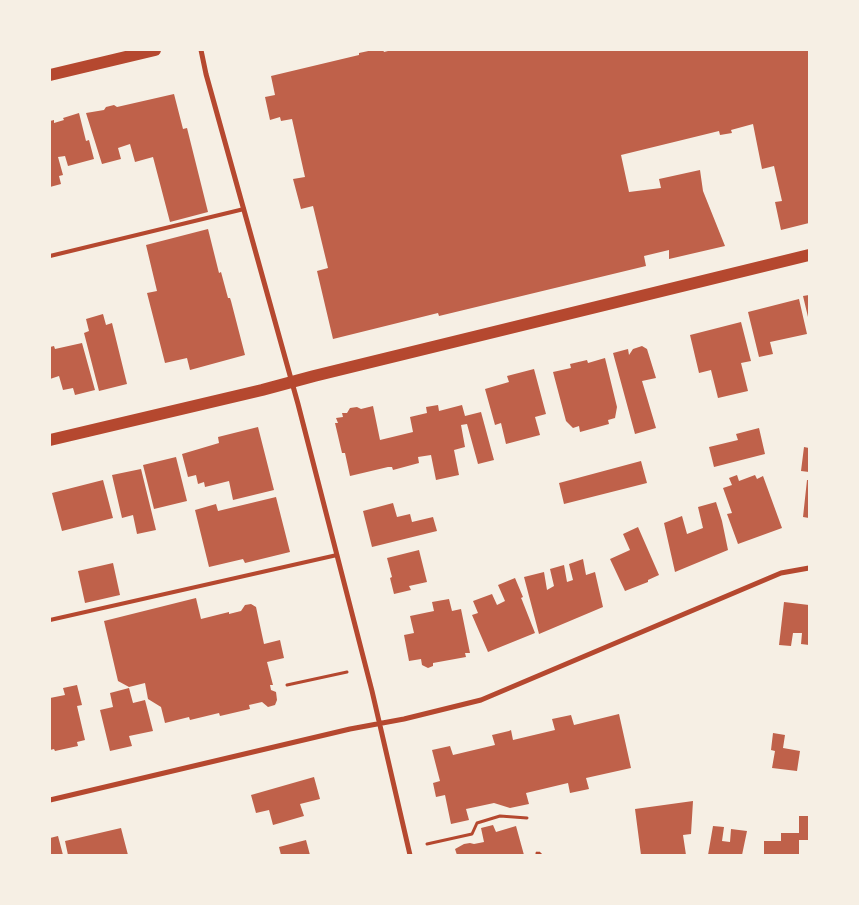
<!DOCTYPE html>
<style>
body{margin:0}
#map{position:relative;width:859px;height:905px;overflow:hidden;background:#f6efe4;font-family:"Space Grotesk",sans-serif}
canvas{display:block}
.frame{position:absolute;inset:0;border:51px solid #f6efe4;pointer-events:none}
</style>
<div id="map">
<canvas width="859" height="905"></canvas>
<div class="frame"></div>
</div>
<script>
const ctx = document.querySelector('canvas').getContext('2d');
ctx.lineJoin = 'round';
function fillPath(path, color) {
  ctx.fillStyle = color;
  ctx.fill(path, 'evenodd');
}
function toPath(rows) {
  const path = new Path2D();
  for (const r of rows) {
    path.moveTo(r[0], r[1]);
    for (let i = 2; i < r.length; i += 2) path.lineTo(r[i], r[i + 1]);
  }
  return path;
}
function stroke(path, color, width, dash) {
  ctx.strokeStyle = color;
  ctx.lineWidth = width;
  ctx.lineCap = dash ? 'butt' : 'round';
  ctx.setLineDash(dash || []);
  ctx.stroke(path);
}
fillPath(toPath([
 [373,50,383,50,384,52,392,50,809,50,809,223,781,230,775,202,782,201,774,166,762,169,753,124,731,130,732,133,720,135,719,131,621,155,629,192,661,188,659,179,700,170,703,191,725,246,669,259,669,250,644,256,646,266,439,316,438,313,333,339,317,271,328,268,313,206,301,209,293,179,305,177,292,119,281,121,280,117,270,120,265,97,275,95,271,76,359,55,359,53],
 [174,94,183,129,187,128,208,212,170,222,153,157,135,162,130,144,118,148,121,159,102,164,86,113,104,110,106,107,114,105,117,107],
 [79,113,86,141,89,140,94,159,68,166,65,156,58,157,63,175,59,176,61,184,50,187,50,121,54,120,54,123,64,120,63,118],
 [208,229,219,273,221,272,228,298,230,298,231,301,245,355,190,370,187,358,165,363,147,293,157,291,146,245],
 [809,295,809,317,808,317,803,296],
 [799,299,807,334,770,342,773,354,759,357,748,312],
 [103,314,106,325,112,323,127,384,99,391,84,333,89,331,86,319],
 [741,322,751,361,741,363,748,391,718,398,711,370,699,373,690,335],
 [82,343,95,390,75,395,73,388,63,390,59,376,50,379,50,347,54,346,55,349],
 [642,346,647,349,656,378,642,381,656,428,635,434,613,353,628,349,629,355,633,349],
 [605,358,617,407,615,418,608,420,609,424,580,432,579,426,573,428,566,421,553,372,571,368,570,364,587,360,588,363],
 [534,369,546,414,535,417,540,435,506,444,501,423,495,425,485,389,509,382,507,376],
 [438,405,439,411,462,405,465,416,481,412,494,460,478,464,467,424,461,425,465,447,454,450,459,475,436,480,431,455,418,457,419,463,393,470,392,467,388,467,350,476,345,453,342,453,335,423,338,423,336,418,343,417,342,413,347,413,350,408,357,407,361,409,373,406,380,440,413,432,410,417,427,413,426,407],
 [258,427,274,490,233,500,229,481,205,487,204,482,198,484,196,475,188,477,182,454,219,443,218,437],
 [759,428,765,454,714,467,709,447,738,440,736,434],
 [804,447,809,448,809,472,801,471],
 [176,457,187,501,154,509,143,465],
 [641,461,647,483,564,504,559,483],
 [141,469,156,530,137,534,133,515,122,518,112,475],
 [737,475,739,481,755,475,757,479,763,476,782,528,738,544,727,514,732,513,723,488,732,485,729,478],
 [103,480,113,518,62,531,52,493],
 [807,480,809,480,809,518,803,517],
 [276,497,290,552,245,563,243,559,209,567,195,510,216,504,218,511],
 [716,502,722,521,728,550,675,572,664,523,682,516,687,534,703,528,698,507],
 [393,503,397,517,410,514,412,522,433,517,437,531,372,547,363,511],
 [638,527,659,575,648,580,648,582,625,591,610,559,630,550,623,534],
 [419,550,427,582,409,586,411,590,394,594,390,578,392,577,387,558],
 [583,559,586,575,595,572,603,607,539,634,524,577,544,572,547,590,554,586,550,569,564,565,567,582,573,580,569,564],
 [113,563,120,595,85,603,78,571],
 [515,578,523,597,521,598,522,600,535,633,488,652,472,615,478,613,473,601,492,594,497,605,505,601,498,585],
 [196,598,201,619,229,612,229,614,241,611,245,605,251,604,256,607,264,644,280,640,284,658,267,662,273,685,270,685,271,690,276,692,277,700,275,705,268,707,262,702,249,705,250,709,220,716,219,713,190,720,189,717,165,723,161,707,148,699,145,683,129,687,118,681,104,621],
 [449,599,452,611,461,609,470,653,465,653,466,657,433,663,433,666,428,668,422,665,421,659,409,661,404,635,414,633,410,616,434,611,432,602],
 [784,602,809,605,809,645,801,644,802,633,793,633,791,646,779,645],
 [77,685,82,705,77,706,85,740,77,742,78,746,55,751,54,749,50,750,50,698,65,695,63,688],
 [129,688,133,703,145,700,153,731,129,736,132,746,110,751,100,710,113,707,110,693],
 [619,714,631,768,586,778,589,789,570,793,568,783,526,793,529,804,510,808,494,803,466,809,469,820,451,824,445,795,436,797,433,783,440,781,432,750,450,746,453,755,495,745,492,735,509,731,511,730,513,740,555,730,552,719,571,715,574,725],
 [773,733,785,735,783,748,800,751,797,771,772,768,775,751,771,750],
 [314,777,320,799,300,804,304,816,273,825,269,810,256,813,251,795],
 [693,801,691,834,683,835,686,855,641,855,635,809],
 [799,816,809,816,809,840,799,840,799,855,764,855,764,841,781,841,781,833,799,833],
 [493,825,496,832,516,826,524,855,457,855,455,849,464,844,470,843,474,844,484,842,481,828],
 [713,826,724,827,722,841,730,842,731,829,747,831,742,855,708,855],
 [121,828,128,855,68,855,65,841],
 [58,836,63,855,50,855,50,838],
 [306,840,310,855,281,855,279,847]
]), '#bf614a');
stroke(toPath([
 [287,685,347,672],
 [427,844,472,834,477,823,500,816,527,818],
 [537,853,537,855],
 [539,853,541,855]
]), '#b5482f', 3);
stroke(toPath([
 [50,256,244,209],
 [50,620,337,555]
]), '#b5482f', 4);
stroke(toPath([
 [201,50,206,74,298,404,372,691,410,855],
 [50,800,350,729,404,719,481,700,781,573,809,568]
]), '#b5482f', 5);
stroke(toPath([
 [50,75,155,50],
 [50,440,262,390,314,376,809,255]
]), '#b5482f', 12);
</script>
